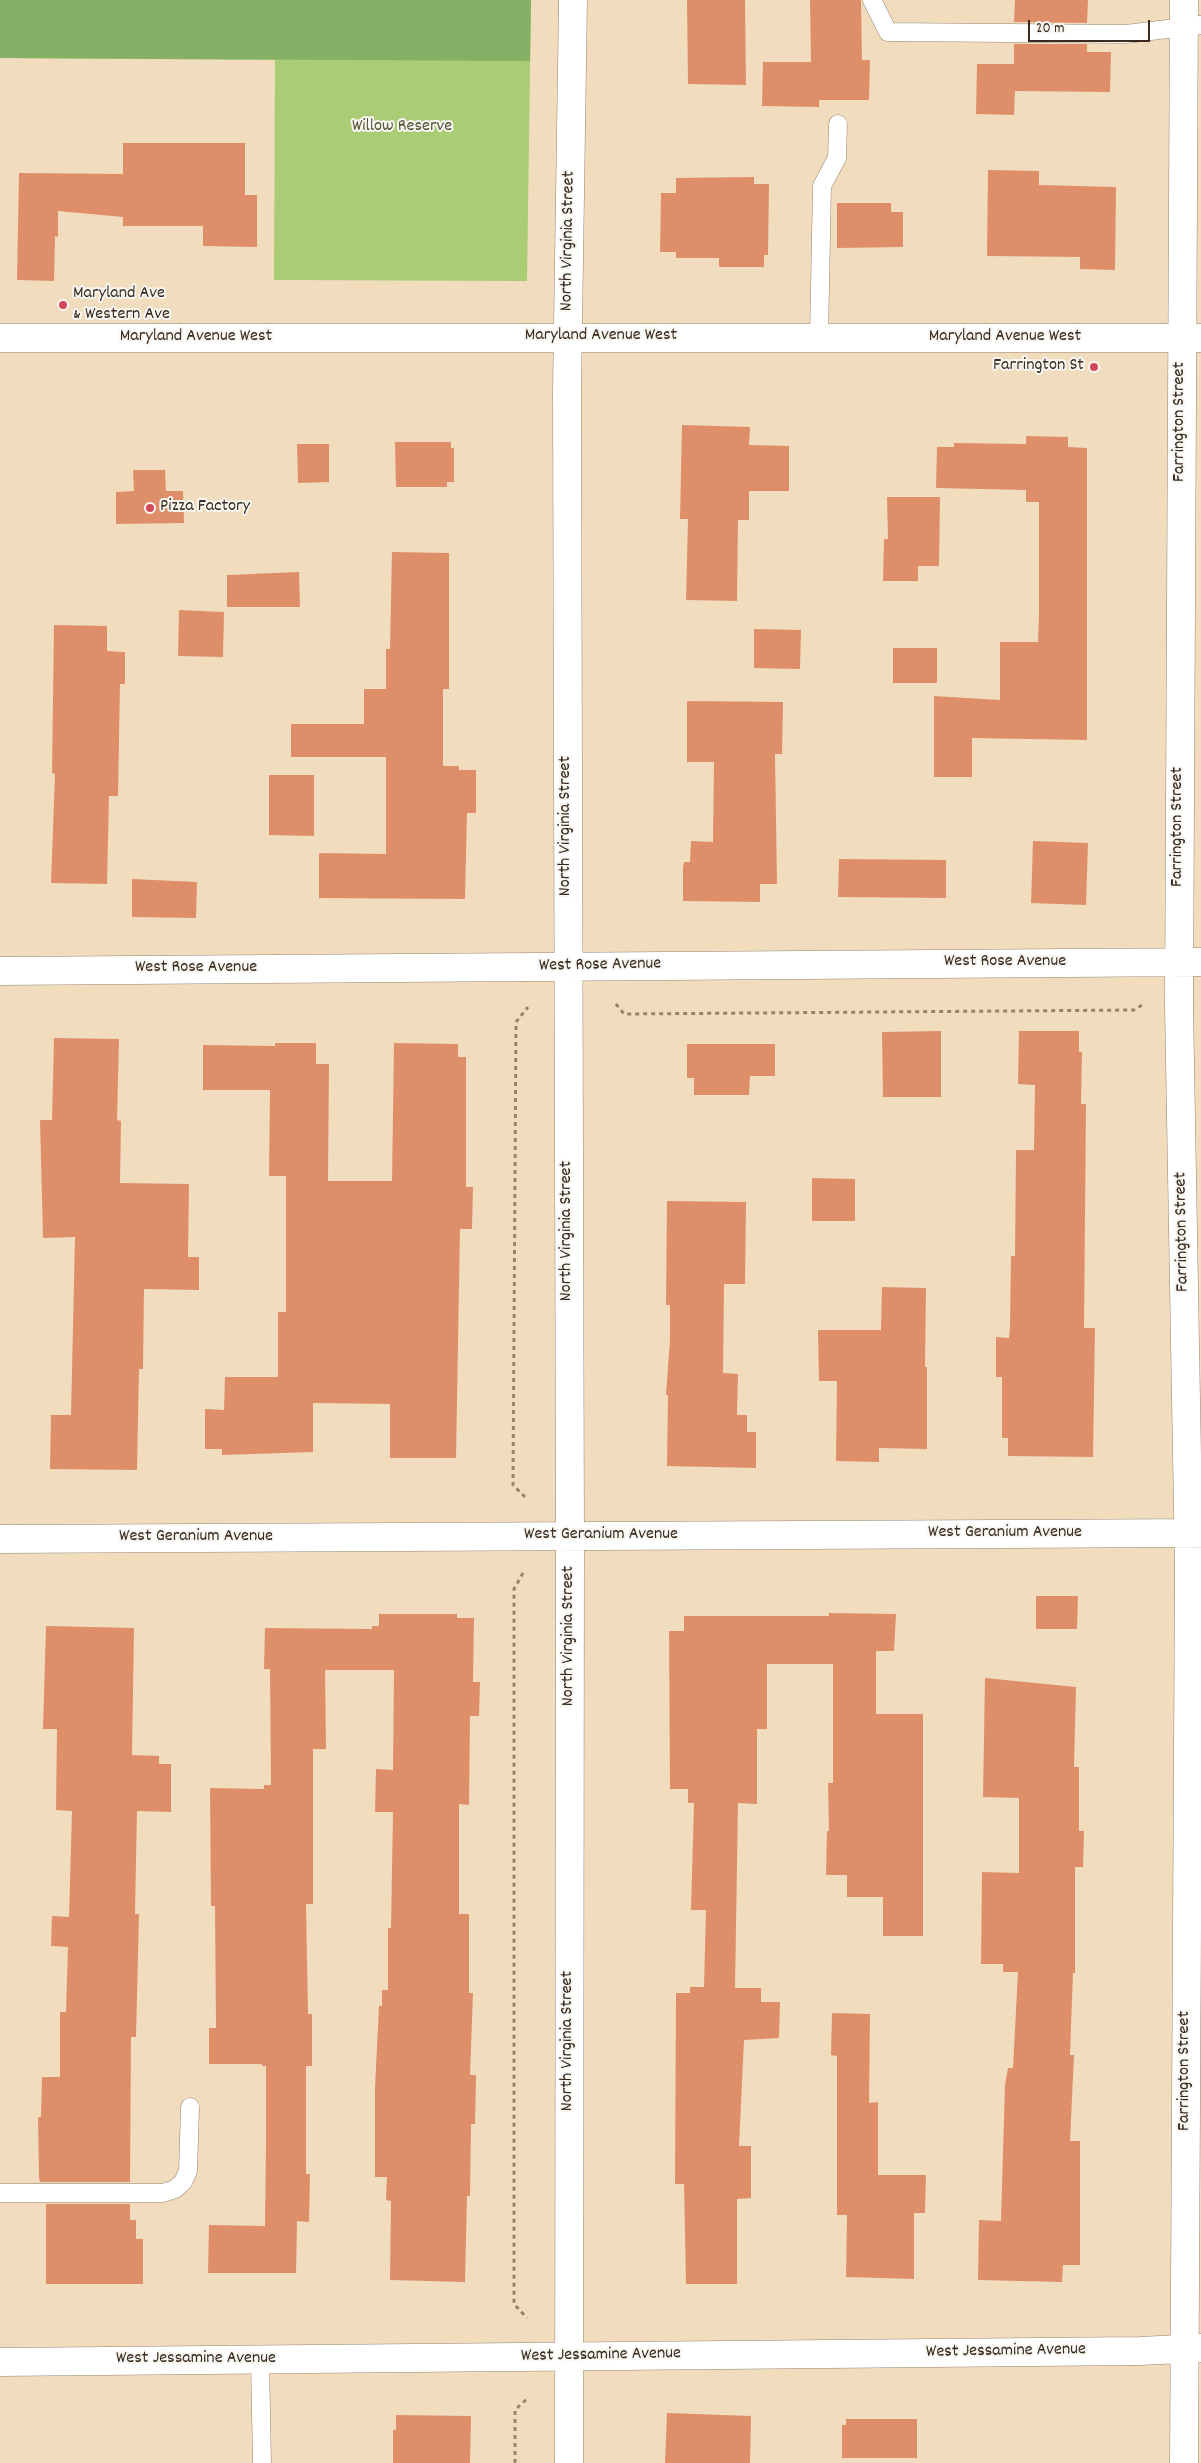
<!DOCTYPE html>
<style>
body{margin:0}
#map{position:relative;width:1201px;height:2463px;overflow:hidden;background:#f1ddbe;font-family:Dekko,sans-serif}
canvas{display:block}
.scale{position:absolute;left:1028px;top:20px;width:122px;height:22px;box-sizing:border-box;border:2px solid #3b2a1e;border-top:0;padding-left:6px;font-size:15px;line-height:18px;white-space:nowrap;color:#3b2a1e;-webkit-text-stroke:4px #f6f6f2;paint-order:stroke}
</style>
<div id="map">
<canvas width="1201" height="2463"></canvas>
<div class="scale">20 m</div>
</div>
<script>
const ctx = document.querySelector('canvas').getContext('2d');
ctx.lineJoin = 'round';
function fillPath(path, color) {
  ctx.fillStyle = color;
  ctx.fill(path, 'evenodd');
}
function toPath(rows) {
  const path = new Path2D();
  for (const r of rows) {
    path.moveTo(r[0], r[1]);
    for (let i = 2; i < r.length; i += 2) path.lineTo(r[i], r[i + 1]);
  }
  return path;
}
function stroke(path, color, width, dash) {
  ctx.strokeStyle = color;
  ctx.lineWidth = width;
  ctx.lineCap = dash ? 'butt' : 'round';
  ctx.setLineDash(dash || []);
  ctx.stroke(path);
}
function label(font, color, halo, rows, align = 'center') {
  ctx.font = font + ' Dekko,sans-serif';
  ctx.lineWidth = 4;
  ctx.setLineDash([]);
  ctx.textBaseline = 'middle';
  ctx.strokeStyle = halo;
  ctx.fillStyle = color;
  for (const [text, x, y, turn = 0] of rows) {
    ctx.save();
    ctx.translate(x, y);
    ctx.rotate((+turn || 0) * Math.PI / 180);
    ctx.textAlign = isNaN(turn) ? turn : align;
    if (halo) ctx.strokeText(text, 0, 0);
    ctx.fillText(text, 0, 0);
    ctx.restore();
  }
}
fillPath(toPath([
 [0,0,531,0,527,281,274,280,275,60,0,58]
]), '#a9cc75');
fillPath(toPath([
 [0,0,531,0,530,61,0,58]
]), '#86b066');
fillPath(toPath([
 [687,0,745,0,746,85,688,84],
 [810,0,861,0,862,60,870,60,869,100,819,100,819,107,762,106,763,62,811,62],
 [1015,0,1088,0,1087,23,1014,22],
 [1014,44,1087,44,1087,52,1111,52,1110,92,1015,91,1014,115,976,114,977,64,1014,64],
 [123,143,245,143,245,195,257,195,257,247,203,246,203,226,123,226,123,217,58,211,58,237,55,236,54,281,17,280,19,173,123,174],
 [988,170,1039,171,1039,185,1116,187,1115,270,1080,269,1080,257,987,256],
 [754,177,754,184,769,184,768,255,764,255,764,267,719,267,719,258,676,258,676,252,660,252,661,193,676,193,676,178],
 [837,203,891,203,891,212,903,212,903,247,837,248],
 [682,425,750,427,749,445,789,446,789,491,749,491,749,520,738,520,737,601,686,600,688,519,680,519],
 [1026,436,1068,437,1068,447,1087,448,1087,740,972,738,972,777,934,777,934,696,1000,700,1000,642,1038,642,1039,615,1039,502,1026,502,1026,490,936,488,937,447,954,447,954,443,1026,444],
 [395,442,451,442,451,448,454,448,454,482,447,482,447,487,396,487],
 [297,444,329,444,329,482,298,483],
 [133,470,165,470,166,491,183,491,184,523,116,524,116,492,134,491],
 [887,497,940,497,939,566,918,566,918,581,883,581,884,539,888,539],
 [392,552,449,553,449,689,443,689,443,766,459,766,459,770,476,770,476,813,467,813,465,899,319,898,319,853,386,854,386,757,291,757,291,724,364,724,364,689,386,689,386,649,390,649],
 [299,572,300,607,227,607,227,575],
 [179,610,224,612,223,657,178,656],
 [54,625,107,626,107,651,125,652,125,684,120,684,118,796,109,796,107,884,51,883,55,774,52,773],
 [754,629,801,630,800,669,754,668],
 [893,648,937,648,937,683,893,683],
 [687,701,783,702,782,754,775,754,777,884,760,884,760,902,683,901,683,867,684,862,690,862,691,841,713,842,714,762,687,762],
 [269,775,314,775,314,836,269,835],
 [1033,841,1088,843,1086,905,1031,903],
 [839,859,946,860,946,898,838,897],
 [132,879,197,882,196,918,132,917],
 [941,1031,941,1097,883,1097,882,1032],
 [1019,1031,1079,1031,1079,1052,1082,1052,1081,1104,1086,1104,1084,1328,1095,1328,1093,1457,1008,1456,1008,1438,1002,1438,1002,1377,996,1377,996,1337,1009,1338,1010,1328,1011,1256,1015,1256,1016,1150,1034,1150,1035,1085,1018,1084],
 [54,1038,119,1039,117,1120,121,1121,120,1183,189,1184,188,1257,199,1257,199,1290,144,1289,143,1369,139,1369,137,1470,50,1469,51,1415,71,1415,75,1237,43,1238,40,1120,52,1120],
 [275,1043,316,1043,316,1064,329,1064,328,1181,392,1181,394,1043,458,1044,458,1057,466,1057,466,1187,473,1187,472,1229,460,1229,456,1458,390,1458,390,1404,313,1403,313,1452,222,1455,222,1449,205,1449,205,1409,224,1410,225,1377,278,1377,278,1312,286,1312,286,1176,269,1176,270,1090,203,1090,203,1045,275,1046],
 [687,1044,775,1044,775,1076,750,1076,749,1095,694,1095,694,1078,687,1078],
 [812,1178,855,1179,855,1221,812,1221],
 [667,1201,746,1202,745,1284,724,1284,723,1373,738,1374,737,1415,747,1415,747,1432,756,1432,756,1468,667,1466,668,1395,666,1395,670,1339,670,1305,666,1305],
 [882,1287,926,1288,925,1367,927,1367,927,1449,879,1448,879,1462,836,1461,837,1381,819,1381,818,1330,881,1330],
 [1036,1596,1078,1596,1077,1629,1036,1629],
 [829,1613,896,1614,894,1651,876,1651,876,1714,923,1714,923,1936,883,1936,883,1897,847,1897,847,1875,826,1875,827,1831,829,1831,828,1783,833,1783,833,1664,767,1664,767,1729,757,1729,757,1804,738,1803,735,1988,761,1988,761,2002,780,2002,779,2038,744,2040,739,2146,751,2146,751,2198,737,2199,737,2284,686,2284,684,2184,675,2184,676,1993,690,1993,690,1987,704,1987,706,1910,691,1910,694,1803,688,1803,688,1789,670,1789,669,1631,684,1631,684,1616,829,1616],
 [379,1614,457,1614,457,1618,474,1618,473,1682,480,1682,479,1716,470,1716,469,1805,459,1804,459,1914,469,1914,469,1993,473,1993,470,2075,476,2075,475,2124,471,2124,470,2196,467,2196,465,2282,390,2280,391,2201,386,2200,387,2177,375,2177,375,2088,379,2006,382,2006,382,1990,388,1990,388,1928,391,1928,393,1812,375,1812,376,1769,393,1770,394,1670,325,1670,326,1749,313,1749,313,1904,306,1904,308,2014,312,2014,312,2066,306,2066,306,2174,310,2174,309,2222,297,2221,296,2273,208,2273,209,2225,265,2226,266,2144,266,2066,262,2066,262,2064,209,2064,209,2028,216,2028,215,1906,211,1906,210,1788,264,1789,264,1785,271,1785,270,1669,264,1669,265,1628,372,1629,372,1626,379,1626],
 [46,1626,134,1628,132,1755,159,1756,159,1764,171,1764,171,1812,137,1811,135,1914,139,1914,136,2037,131,2037,130,2182,40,2182,39,2177,38,2117,41,2117,42,2077,60,2077,60,2012,66,2012,68,1947,51,1946,52,1916,69,1917,72,1811,56,1810,57,1729,43,1729],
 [985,1678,1076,1687,1074,1767,1079,1767,1079,1831,1084,1831,1083,1867,1075,1867,1075,1973,1073,1973,1070,2055,1074,2055,1070,2141,1080,2141,1080,2265,1063,2265,1062,2282,978,2280,979,2220,1001,2221,1005,2085,1008,2068,1013,2068,1018,1972,1003,1972,1003,1964,981,1964,982,1872,1019,1873,1019,1798,983,1797],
 [832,2013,870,2014,869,2103,878,2102,878,2175,926,2175,925,2213,914,2213,914,2279,846,2277,847,2215,837,2215,837,2056,831,2055],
 [46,2204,130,2204,130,2220,136,2220,136,2239,143,2239,143,2284,46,2284],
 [667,2413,751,2416,750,2463,665,2463],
 [396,2415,471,2416,470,2463,393,2463,393,2430,396,2430],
 [846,2419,917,2419,917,2458,842,2458,842,2425,846,2425]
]), '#de8f6a');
const lane = toPath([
 [872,0,888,32,1126,34,1201,25],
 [819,337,822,186,837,158,838,124],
 [0,2193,163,2193,175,2189,183,2182,188,2171,190,2107],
 [260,2360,262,2463]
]);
const street = toPath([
 [0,971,1201,962],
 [0,1539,1201,1533],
 [0,2362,1140,2351,1201,2348],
 [569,2463,570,1536,567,391,573,0],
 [1184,2463,1189,1568,1179,1005,1184,0]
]);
const secondary = toPath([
 [0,338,1201,338]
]);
stroke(lane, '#96846e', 19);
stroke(street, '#96846e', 29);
stroke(secondary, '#96846e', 29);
stroke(toPath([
 [616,1004,624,1014,1134,1010,1144,1004],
 [525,1497,513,1485,516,1022,528,1007],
 [523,1573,514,1589,514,2304,527,2318],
 [515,2463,515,2410,529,2397]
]), '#96846e', 3, [4, 4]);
stroke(lane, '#fff', 18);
stroke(street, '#fff', 28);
stroke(secondary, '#fff', 28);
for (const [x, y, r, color] of [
 [63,305,5,"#d1495b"],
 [1094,367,5,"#d1495b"],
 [150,508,5,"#d1495b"]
]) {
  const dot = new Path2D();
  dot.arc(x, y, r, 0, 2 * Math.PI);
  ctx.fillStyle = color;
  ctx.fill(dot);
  stroke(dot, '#f6f6f2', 2);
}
label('18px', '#565234', '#f6f6f2', [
 ["Willow Reserve",402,128]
]);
label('18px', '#3b2a1e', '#f6f6f2', [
 ["North Virginia Street",569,241,-89],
 ["Maryland Avenue West",601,337],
 ["Maryland Avenue West",196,338],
 ["Maryland Avenue West",1005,338],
 ["Farrington Street",1181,422,-90],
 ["North Virginia Street",567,826,-90],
 ["Farrington Street",1179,827,-90],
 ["West Rose Avenue",1005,963],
 ["West Rose Avenue",600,966,-1],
 ["West Rose Avenue",196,969],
 ["North Virginia Street",568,1231,-90],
 ["Farrington Street",1183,1232,-91],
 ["West Geranium Avenue",1005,1534],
 ["West Geranium Avenue",601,1536],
 ["West Geranium Avenue",196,1538],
 ["North Virginia Street",570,1636,-90],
 ["North Virginia Street",569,2041,-90],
 ["Farrington Street",1186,2071,-90],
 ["West Jessamine Avenue",1006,2352,-1],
 ["West Jessamine Avenue",601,2356,-1],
 ["West Jessamine Avenue",196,2360]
]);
label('18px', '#3b2a1e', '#f6f6f2', [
 ["Maryland Ave",73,295],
 ["& Western Ave",73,316],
 ["Farrington St",1084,367,"right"],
 ["Pizza Factory",160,508]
], 'left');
</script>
